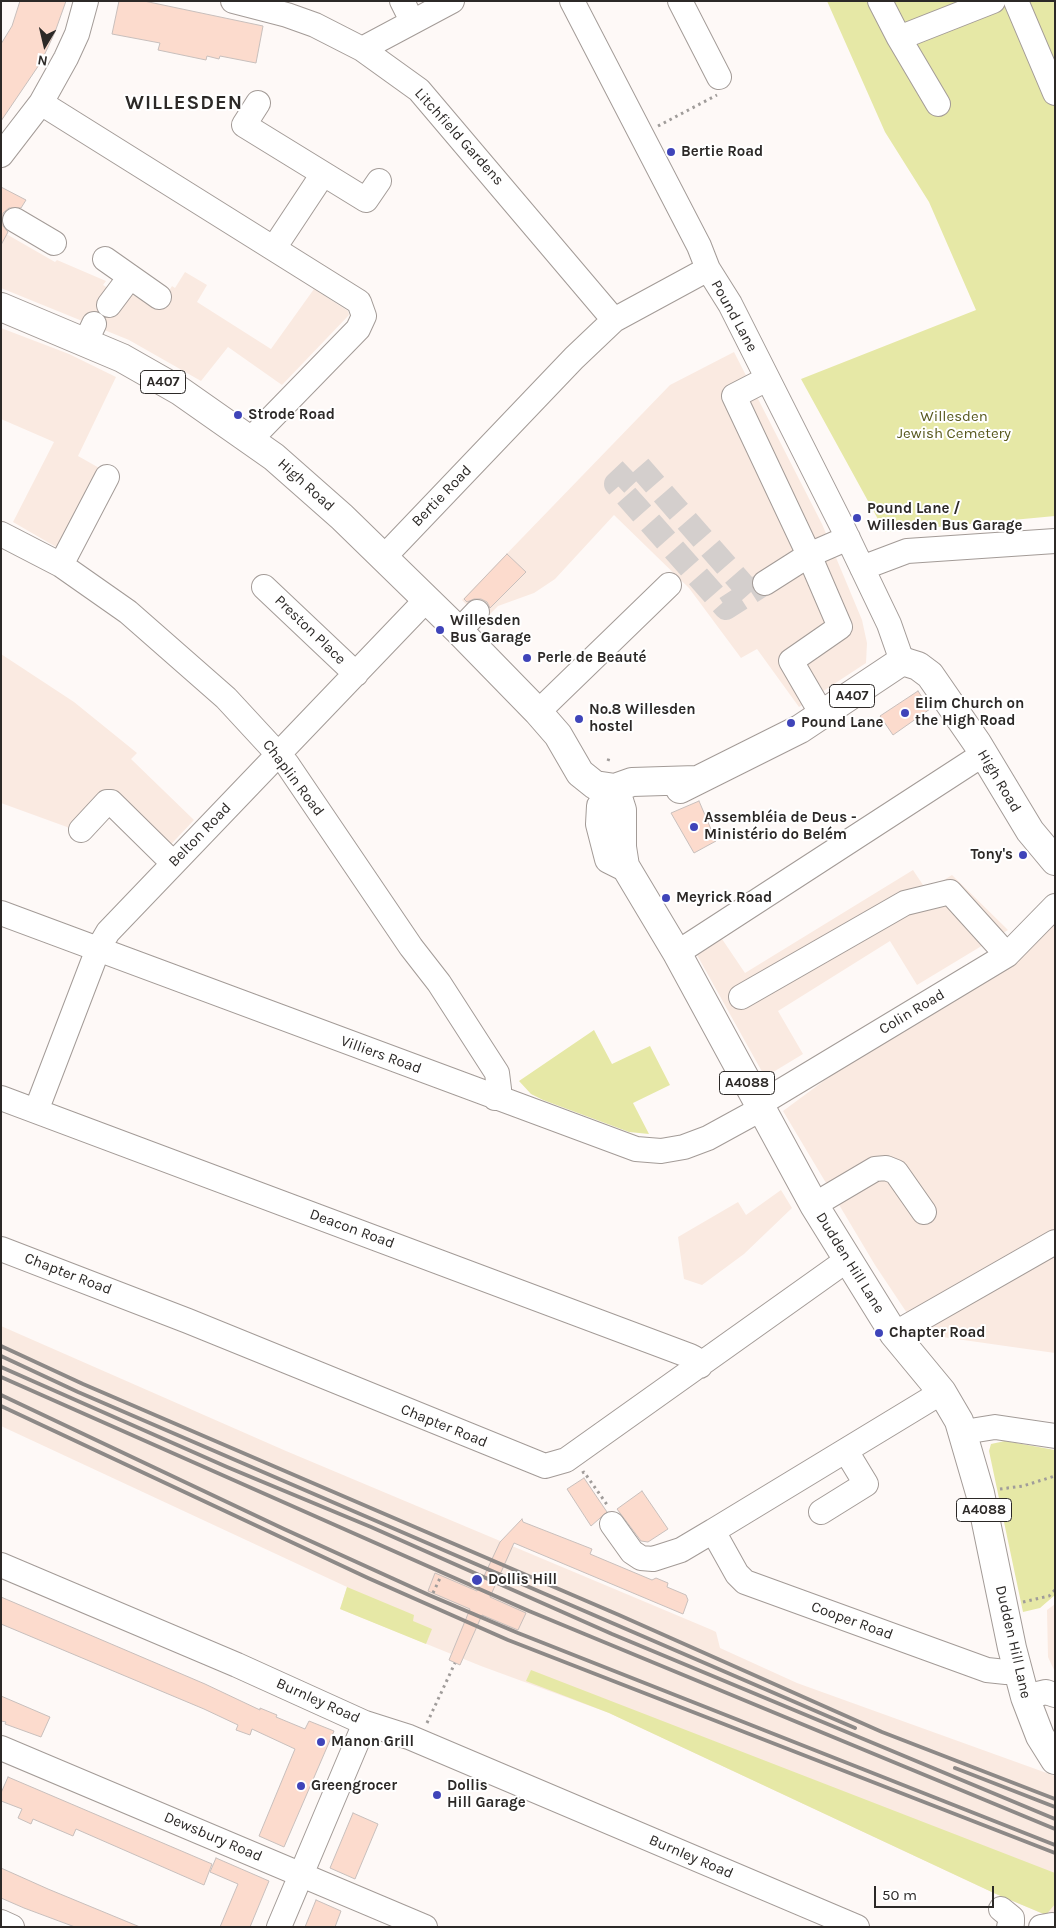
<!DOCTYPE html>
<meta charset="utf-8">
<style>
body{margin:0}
#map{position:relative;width:1056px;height:1928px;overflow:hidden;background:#fef9f7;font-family:Karla,sans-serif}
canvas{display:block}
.frame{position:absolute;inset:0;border:2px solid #2c2927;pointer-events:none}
.north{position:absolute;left:20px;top:20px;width:50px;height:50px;-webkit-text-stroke:4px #fff;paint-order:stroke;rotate:189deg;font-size:14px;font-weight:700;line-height:20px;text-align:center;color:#2c2927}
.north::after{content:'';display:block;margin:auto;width:18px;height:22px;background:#2c2927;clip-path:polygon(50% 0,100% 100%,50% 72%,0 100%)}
.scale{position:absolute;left:874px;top:1886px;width:120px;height:22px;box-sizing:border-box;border:2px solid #2c2927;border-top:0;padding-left:6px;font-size:15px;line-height:18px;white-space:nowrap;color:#2c2927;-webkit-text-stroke:4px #fff;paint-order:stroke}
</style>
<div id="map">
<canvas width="1056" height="1928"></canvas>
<div class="frame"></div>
<div class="north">N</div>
<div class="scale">50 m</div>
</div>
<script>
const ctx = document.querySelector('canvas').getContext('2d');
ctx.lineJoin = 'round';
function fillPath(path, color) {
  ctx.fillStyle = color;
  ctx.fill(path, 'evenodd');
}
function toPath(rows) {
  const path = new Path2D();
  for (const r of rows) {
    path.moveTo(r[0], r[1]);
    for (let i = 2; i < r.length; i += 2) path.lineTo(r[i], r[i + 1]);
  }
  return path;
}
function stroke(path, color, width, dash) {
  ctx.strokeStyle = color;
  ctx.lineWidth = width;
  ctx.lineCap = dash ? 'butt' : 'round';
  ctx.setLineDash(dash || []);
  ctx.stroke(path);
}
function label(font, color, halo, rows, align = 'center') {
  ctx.font = font + ' Karla,sans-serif';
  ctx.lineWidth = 4;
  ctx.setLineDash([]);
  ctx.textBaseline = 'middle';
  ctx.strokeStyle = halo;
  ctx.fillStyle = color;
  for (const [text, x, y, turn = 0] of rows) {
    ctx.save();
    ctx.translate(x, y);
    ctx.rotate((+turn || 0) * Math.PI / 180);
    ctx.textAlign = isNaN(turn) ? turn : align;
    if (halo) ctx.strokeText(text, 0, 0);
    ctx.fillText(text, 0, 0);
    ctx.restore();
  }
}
fillPath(toPath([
 [1,231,55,262,57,260,106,281,103,285,114,292,118,287,158,309,172,286,175,288,185,272,207,285,197,302,271,349,314,289,348,311,349,315,282,385,228,347,201,381,129,340,1,288],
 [1,328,69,354,116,377,78,456,117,478,70,555,13,522,54,442,1,419],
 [734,352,822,524,862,620,867,643,866,663,799,707,757,649,741,658,689,588,614,515,555,579,534,593,498,606,483,621,462,600,670,385],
 [1,654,74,702,137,753,131,759,194,820,159,857,112,813,84,841,67,827,1,803],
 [913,870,927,891,952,875,1008,930,917,985,890,941,778,1011,803,1054,765,1077,697,955,722,939,745,973],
 [1055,910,1055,1353,921,1334,875,1265,783,1111],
 [781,1190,792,1208,744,1254,702,1285,684,1279,678,1237,738,1202,746,1215],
 [1,1326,286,1451,712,1630,716,1632,720,1648,797,1683,1055,1776,1055,1927,1046,1915,996,1894,609,1713,481,1666,340,1609,347,1587,1,1426],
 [1055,1604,1055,1672,1048,1657,1047,1610]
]), '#faeae1');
fillPath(toPath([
 [827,1,1055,1,1055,516,885,532,801,379,976,310,929,202,885,132],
 [594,1030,612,1064,650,1046,670,1085,633,1103,649,1134,629,1132,543,1100,531,1094,519,1081],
 [1005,1441,1055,1450,1055,1595,1040,1608,1023,1612,989,1451,991,1444],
 [347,1587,414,1615,413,1621,432,1629,426,1644,340,1609],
 [531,1670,1055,1873,1055,1904,1046,1915,996,1894,609,1713,526,1681]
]), '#e6e8a6');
const building = toPath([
 [20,1,66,1,55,32,41,62,1,121,1,44,12,26,20,1],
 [119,1,144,1,263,26,256,63,220,56,219,59,207,56,206,60,158,50,160,43,112,34,119,1],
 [1,187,26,200,21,208,9,208,3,213,3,226,8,232,1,245,1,187],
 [507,554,526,572,490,608,487,602,481,599,474,599,467,602,464,599,507,554],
 [918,691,930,709,893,735,880,716,918,691],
 [699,801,716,841,694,853,671,813,699,801],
 [584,1478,607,1512,591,1526,567,1489,584,1478],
 [642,1491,668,1529,648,1542,641,1541,617,1509,642,1491],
 [522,1519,523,1522,592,1549,590,1554,652,1580,656,1578,668,1583,667,1587,686,1595,688,1600,683,1614,514,1543,490,1597,526,1613,518,1630,482,1615,460,1665,449,1660,470,1609,428,1591,435,1573,477,1591,500,1542,522,1519],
 [1,1597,205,1684,260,1710,260,1708,277,1715,276,1717,305,1729,309,1721,334,1731,284,1847,259,1836,295,1749,252,1729,250,1735,236,1730,238,1725,204,1709,1,1624,1,1597],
 [1,1696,50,1717,41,1737,5,1724,6,1722,1,1721,1,1696],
 [8,1777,212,1864,204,1885,76,1829,73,1836,33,1819,31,1824,18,1818,22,1809,1,1801,1,1793,8,1777],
 [353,1813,378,1824,355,1879,330,1868,353,1813],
 [216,1858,269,1881,250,1927,220,1927,238,1884,210,1872,216,1858],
 [1,1868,48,1889,140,1927,75,1927,24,1908,1,1898,1,1868],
 [316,1900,341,1911,335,1927,305,1927,316,1900]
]);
fillPath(building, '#fcdbcd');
stroke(building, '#c8bfbc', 1);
stroke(toPath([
 [750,593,637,464,616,484,726,608,765,583]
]), '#d4cfcd', 24, [24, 12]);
const minor = toPath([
 [233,1,287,15,315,25,362,49,419,90,614,320],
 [402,1,412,21],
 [572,1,699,246,708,269,730,304,842,526,889,624,902,661],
 [680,1,719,77],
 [880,1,899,38,993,1],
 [1016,1,1055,93],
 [899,38,938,104],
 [362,49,452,1],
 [41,103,359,302,364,316,358,329,250,440],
 [258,103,244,125,366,200,379,181],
 [1,155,41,103,66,58,77,34,86,1],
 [15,220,54,243],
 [274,248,323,174],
 [105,259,159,297],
 [109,305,130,277],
 [86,341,94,324],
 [1,534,61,565,128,612,226,698,287,764,411,947,439,983,497,1073,499,1089,495,1098],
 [384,557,574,358,614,320,708,269],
 [61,565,107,477],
 [862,568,907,551,1055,541],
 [765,583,809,555,734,396,767,379],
 [264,587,356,674],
 [459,631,477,612],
 [538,712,669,585],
 [823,716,791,661,840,627,809,555,848,538],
 [81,830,107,802,111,802,173,863],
 [1,913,636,1149,661,1151,684,1147,708,1138,761,1109],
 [677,953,982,755],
 [741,997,905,903,950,892,1007,955],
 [1,1098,690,1356,694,1358,700,1366],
 [758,1105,1007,955,1055,906],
 [36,1111,98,949,108,932,427,599],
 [814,1205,875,1169,886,1168,896,1172,924,1212],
 [1,1249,188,1321,545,1466,566,1460,847,1260],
 [894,1334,1055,1242],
 [942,1392,713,1531,737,1574,745,1582,987,1670,1006,1672,1018,1669],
 [964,1432,995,1427,1055,1436],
 [821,1512,866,1484,846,1451],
 [612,1524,632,1552,641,1558,653,1559,681,1550,713,1531],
 [1,1565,237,1665,365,1723,409,1737,857,1927],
 [1025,1697,1046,1692,1055,1695],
 [1,1748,425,1927],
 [1001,1909,1012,1918,1012,1923,1009,1927],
 [1,1922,12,1927],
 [279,1927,365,1723],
 [1041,1927,1052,1925]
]);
const major = toPath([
 [1,307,122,358,180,391,274,457,342,517,459,631,538,712,558,735,580,773,595,785,615,788,632,782,696,780],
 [615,788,622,810,622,847,625,866,677,953,814,1205,894,1334,942,1392,959,1421,980,1493,1012,1648,1025,1697,1040,1736,1055,1760],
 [615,788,601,806,600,824,609,859,623,866],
 [680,789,800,729,902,661,918,666,930,675,977,743,1030,831,1055,861]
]);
stroke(minor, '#a39b97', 26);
stroke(major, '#a39b97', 30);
stroke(toPath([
 [658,126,717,95],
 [608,761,609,758],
 [582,1473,584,1472,608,1506],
 [1000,1489,1023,1486,1055,1476],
 [433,1593,441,1576],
 [1023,1602,1049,1596,1055,1590],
 [427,1723,455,1663]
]), '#a09c9a', 3, [2.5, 4]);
stroke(minor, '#fff', 24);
stroke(major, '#fff', 28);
stroke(toPath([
 [1,1346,83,1384,619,1615,882,1732,1055,1799],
 [1,1356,78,1392,855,1728],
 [1,1367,227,1467,371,1527,612,1634,1055,1819],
 [1,1377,529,1611,1055,1829],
 [1,1395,284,1529,429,1595,518,1633,1055,1845],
 [1,1406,368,1578,508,1640,1055,1853],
 [955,1768,1055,1807]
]), '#8d8987', 4);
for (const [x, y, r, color] of [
 [671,152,5,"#3f44b9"],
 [238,415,5,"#3f44b9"],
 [857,518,5,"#3f44b9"],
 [440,630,5,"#3f44b9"],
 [527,658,5,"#3f44b9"],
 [905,713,5,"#3f44b9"],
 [579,719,5,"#3f44b9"],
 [791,723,5,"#3f44b9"],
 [694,827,5,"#3f44b9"],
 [1023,855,5,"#3f44b9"],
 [666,898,5,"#3f44b9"],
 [879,1333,5,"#3f44b9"],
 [477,1580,6,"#3f44b9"],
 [321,1742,5,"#3f44b9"],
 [301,1786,5,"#3f44b9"],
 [437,1795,5,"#3f44b9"]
]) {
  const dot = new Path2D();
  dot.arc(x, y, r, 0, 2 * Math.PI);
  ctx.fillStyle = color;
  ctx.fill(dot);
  stroke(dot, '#fff', 2);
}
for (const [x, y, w] of [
 [163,382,45],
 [852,696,45],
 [747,1083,55],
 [984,1510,55]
]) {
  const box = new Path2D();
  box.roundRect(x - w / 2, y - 11.5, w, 23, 4);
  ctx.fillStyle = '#fff';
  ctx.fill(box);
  stroke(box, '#2c2927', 1);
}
label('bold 14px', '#2c2927', null, [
 ["A407",163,382],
 ["A407",852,696],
 ["A4088",747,1083],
 ["A4088",984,1510]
]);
label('15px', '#2c2927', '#fff', [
 ["Litchfield Gardens",459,137,48],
 ["Pound Lane",734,316,61],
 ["High Road",306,485,42],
 ["Bertie Road",442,496,-46],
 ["Preston Place",310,630,44],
 ["Chaplin Road",293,778,53],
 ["High Road",999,781,59],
 ["Belton Road",200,835,-46],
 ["Colin Road",912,1012,-31],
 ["Villiers Road",381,1055,20],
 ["Deacon Road",352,1229,20],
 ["Dudden Hill Lane",850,1263,58],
 ["Chapter Road",68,1274,21],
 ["Chapter Road",444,1426,22],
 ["Cooper Road",852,1621,20],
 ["Dudden Hill Lane",1013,1642,77],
 ["Burnley Road",318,1701,24],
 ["Dewsbury Road",213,1837,23],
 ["Burnley Road",691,1857,23]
]);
label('bold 15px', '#2c2927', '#fff', [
 ["Bertie Road",681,152],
 ["Strode Road",248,415],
 ["Pound Lane /",867,509],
 ["Willesden Bus Garage",867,526],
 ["Willesden",450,621],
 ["Bus Garage",450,638],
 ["Perle de Beauté",537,658],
 ["Elim Church on",915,704],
 ["the High Road",915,721],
 ["No.8 Willesden",589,710],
 ["hostel",589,727],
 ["Pound Lane",801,723],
 ["Assembléia de Deus -",704,818],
 ["Ministério do Belém",704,835],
 ["Tony's",1013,855,"right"],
 ["Meyrick Road",676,898],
 ["Chapter Road",889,1333],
 ["Dollis Hill",488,1580],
 ["Manon Grill",331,1742],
 ["Greengrocer",311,1786],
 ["Dollis",447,1786],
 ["Hill Garage",447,1803]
], 'left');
label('15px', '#57581d', '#fff', [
 ["Willesden",954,417],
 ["Jewish Cemetery",954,434]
]);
ctx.letterSpacing = '1px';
label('bold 20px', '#2c2927', '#fff', [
 ["WILLESDEN",184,103]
]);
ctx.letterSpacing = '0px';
</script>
